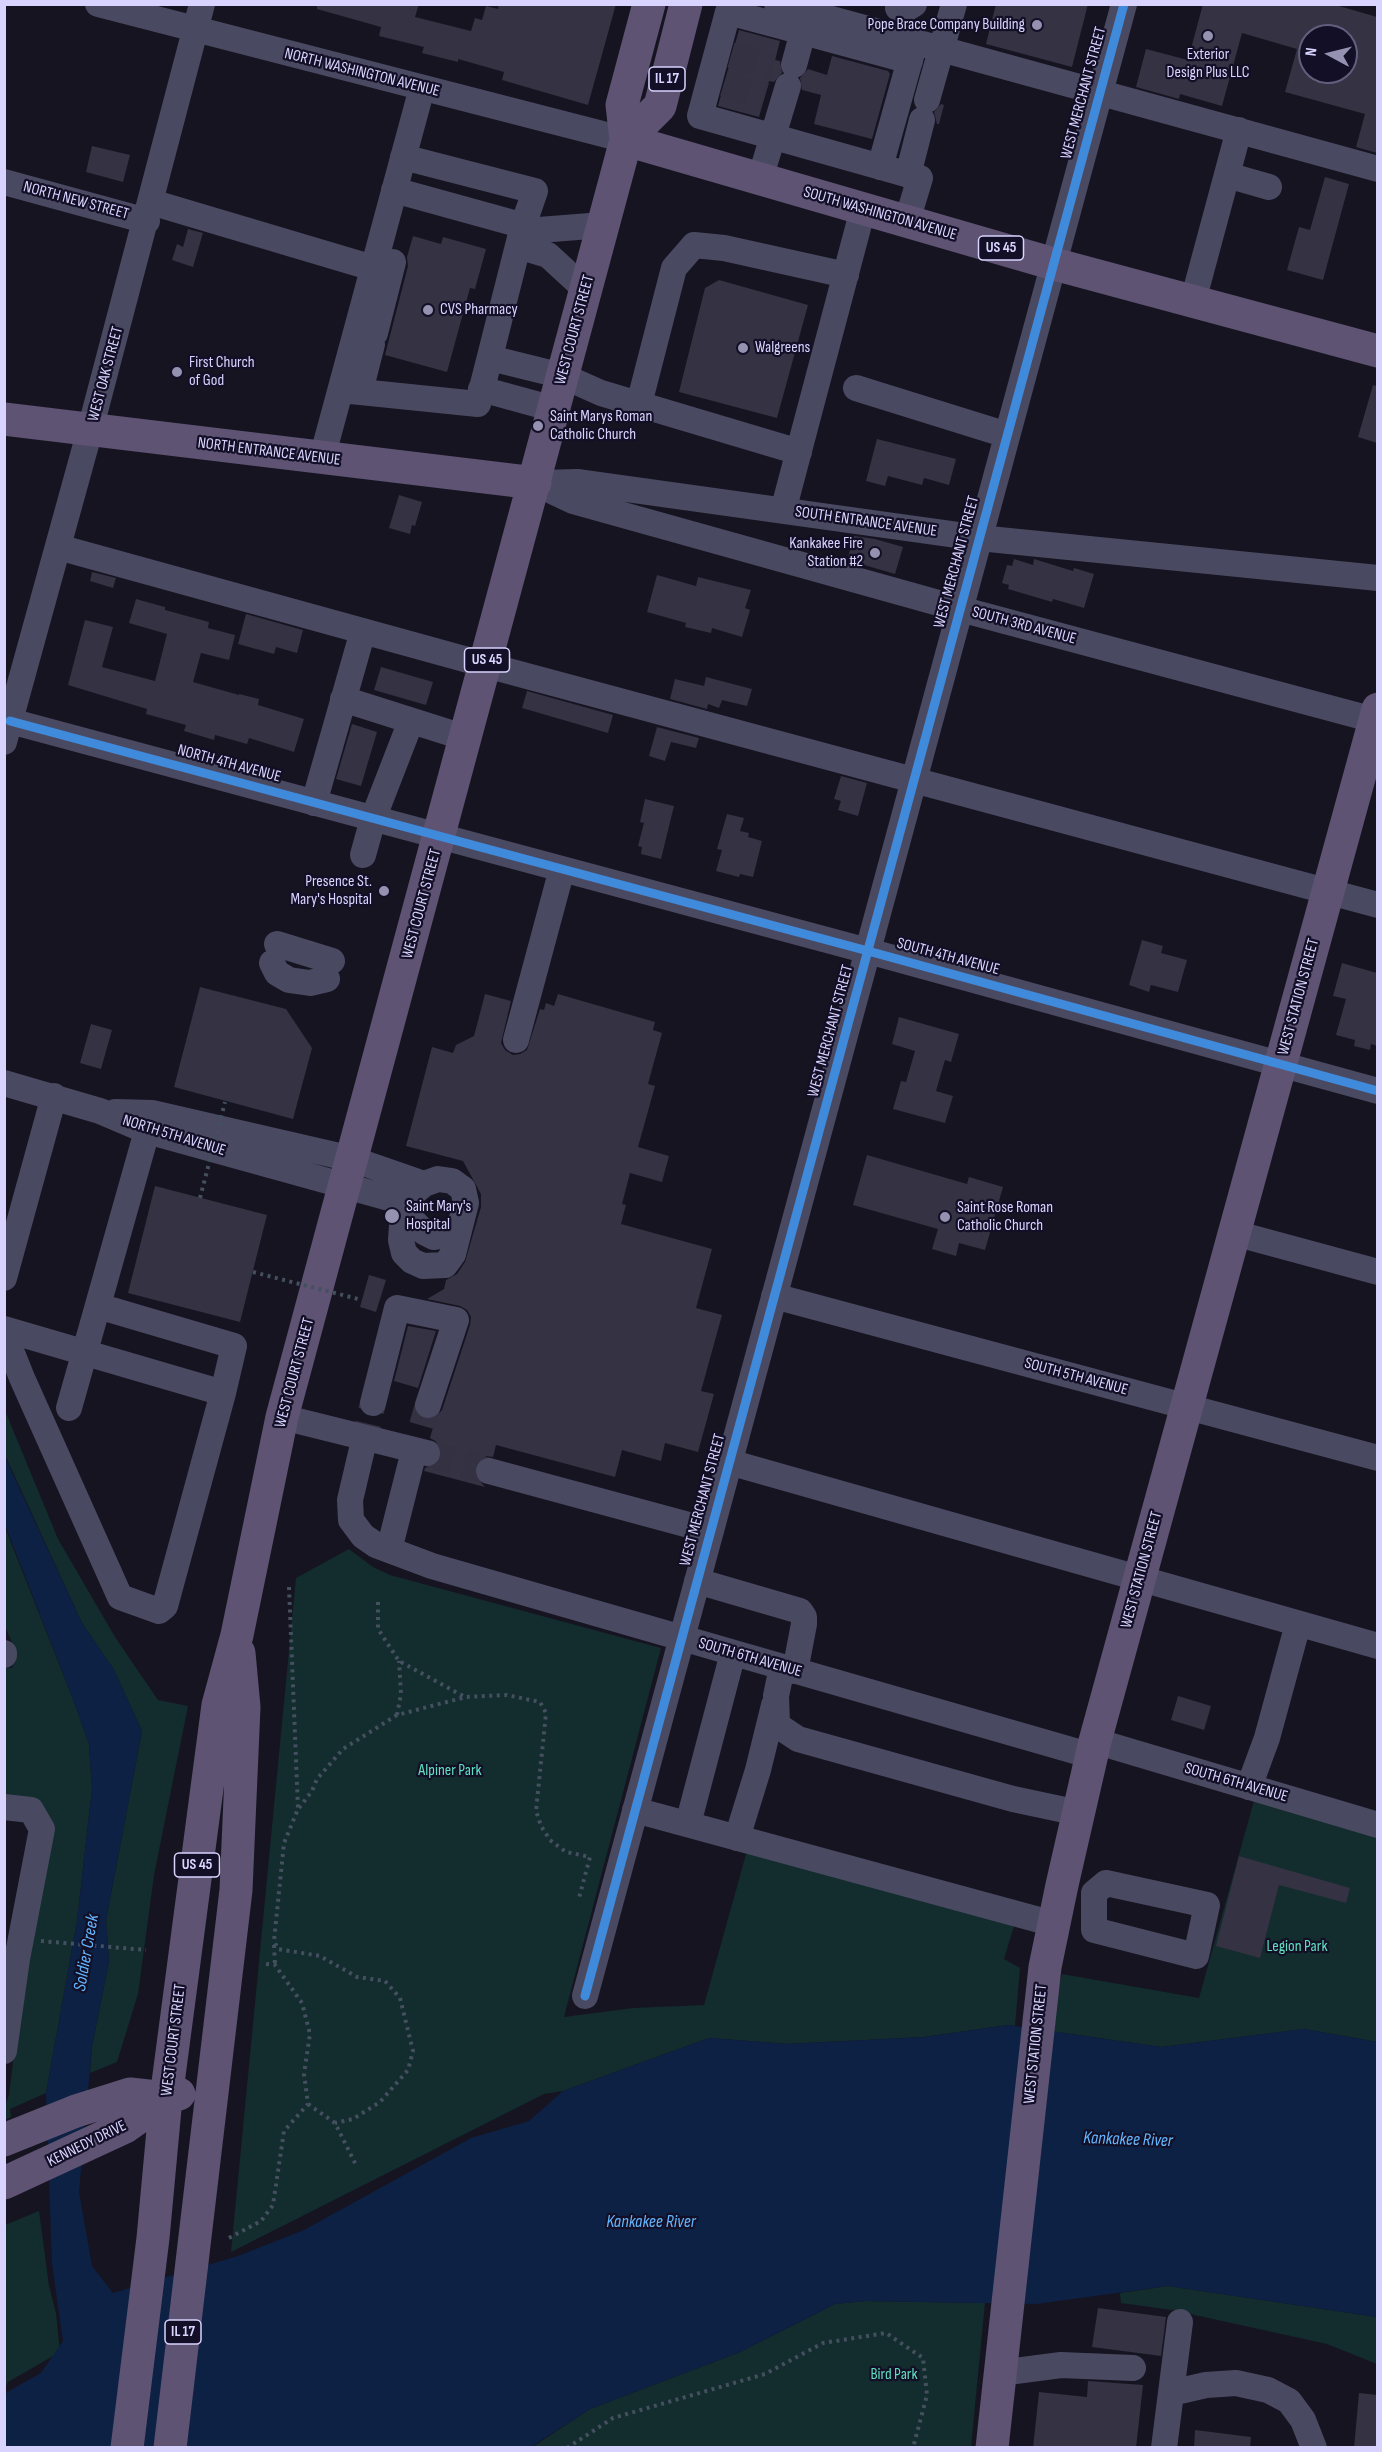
<!DOCTYPE html>
<style>
body{margin:0}
#map{position:relative;width:1382px;height:2452px;overflow:hidden;background:#161421;font-family:"Sofia Sans Condensed",sans-serif}
canvas{display:block}
.frame{position:absolute;inset:0;border:6px solid #d9d4ff;pointer-events:none}
.north{position:absolute;left:1298px;top:24px;width:60px;height:60px;box-sizing:border-box;background:#130f26;border:2px solid #625e7d;border-radius:50%;rotate:277deg;font-size:16px;font-weight:700;line-height:24px;text-align:center;color:#d9d4ff}
.north::after{content:'';display:block;margin:auto;width:21px;height:27px;background:#9591b1;clip-path:polygon(50% 0,100% 100%,50% 72%,0 100%)}
</style>
<div id="map">
<canvas width="1382" height="2452"></canvas>
<div class="frame"></div>
<div class="north">N</div>
</div>
<script>
const ctx = document.querySelector('canvas').getContext('2d');
ctx.lineJoin = 'round';
function fillPath(path, color) {
  ctx.fillStyle = color;
  ctx.fill(path, 'evenodd');
}
function toPath(rows) {
  const path = new Path2D();
  for (const r of rows) {
    path.moveTo(r[0], r[1]);
    for (let i = 2; i < r.length; i += 2) path.lineTo(r[i], r[i + 1]);
  }
  return path;
}
function stroke(path, color, width, dash) {
  ctx.strokeStyle = color;
  ctx.lineWidth = width;
  ctx.lineCap = dash ? 'butt' : 'round';
  ctx.setLineDash(dash || []);
  ctx.stroke(path);
}
function label(font, color, halo, rows, align = 'center') {
  ctx.font = font + ' "Sofia Sans Condensed",sans-serif';
  ctx.lineWidth = 4.5;
  ctx.setLineDash([]);
  ctx.textBaseline = 'middle';
  ctx.strokeStyle = halo;
  ctx.fillStyle = color;
  for (const [text, x, y, turn = 0] of rows) {
    ctx.save();
    ctx.translate(x, y);
    ctx.rotate((+turn || 0) * Math.PI / 180);
    ctx.textAlign = isNaN(turn) ? turn : align;
    if (halo) ctx.strokeText(text, 0, 0);
    ctx.fillText(text, 0, 0);
    ctx.restore();
  }
}
fillPath(toPath([
 [4,1408,58,1539,115,1637,158,1700,188,1706,154,1875,138,1994,117,2062,90,2073,92,2046,109,1961,106,1920,142,1731,114,1670,82,1623,5,1455],
 [4,1525,73,1699,89,1744,92,1789,77,1921,46,2093,10,2109,11,2117,5,2120,5,2106,9,2095,28,1938,46,1828,5,1798,5,1667,12,1668,16,1658,11,1640,5,1627],
 [349,1549,373,1567,390,1575,661,1648,564,2017,633,2008,704,2005,748,1847,1014,1926,1004,1959,1020,1968,1015,2026,1008,2025,924,2037,787,2044,709,2038,563,2091,544,2094,231,2252,296,1578],
 [1255,1797,1377,1833,1377,2042,1304,2029,1161,2047,1050,2031,1055,2000,1062,1974,1199,1998],
 [39,2211,49,2286,56,2313,60,2352,8,2382,5,2388,5,2225],
 [1168,2286,1377,2317,1377,2364,1327,2344,1172,2310,1121,2303,1120,2293],
 [865,2301,985,2303,971,2447,531,2448,590,2409,740,2352,835,2304]
]), '#132c2d');
fillPath(toPath([
 [4,1455,82,1623,114,1670,142,1731,106,1920,109,1961,92,2046,79,2192,92,2266,113,2293,238,2256,304,2230,471,2138,529,2121,563,2091,709,2038,787,2044,924,2037,1008,2025,1161,2047,1304,2029,1377,2042,1377,2317,1168,2286,1036,2304,865,2301,835,2304,740,2352,590,2409,531,2447,5,2447,5,2397,7,2392,41,2373,63,2341,52,2264,46,2093,77,1921,92,1789,89,1744,73,1699,5,1525]
]), '#0d2144');
fillPath(toPath([
 [317,4,419,4,415,17,471,31,475,18,482,20,486,6,498,9,499,4,616,4,588,105,502,80,504,72,458,59,458,62,422,53,424,47,379,36,381,27,317,9],
 [996,4,1088,4,1072,67,986,44],
 [1203,4,1332,4,1377,17,1377,153,1356,147,1365,114,1285,92,1297,49,1242,33,1222,106,1180,94,1179,99,1136,87,1146,49,1188,60],
 [1310,36,1346,36,1346,72,1310,72],
 [739,30,780,41,775,60,780,61,782,73,774,82,769,81,759,117,718,106],
 [832,56,888,71,890,74,872,139,814,124,821,95,802,90,800,78,808,69,827,75],
 [941,104,944,105,939,124,937,124,934,112],
 [92,146,130,155,123,182,86,172],
 [1325,177,1349,184,1323,280,1287,270,1299,227,1310,230],
 [188,229,203,233,193,267,172,260,177,244,183,247],
 [413,236,441,244,443,237,486,249,475,289,470,288,447,372,385,355,408,266,407,257],
 [719,280,808,305,777,418,679,392,705,288],
 [1373,385,1377,386,1377,443,1358,437],
 [877,439,956,459,949,485,924,478,922,485,888,476,885,486,866,481],
 [399,495,422,502,415,526,412,525,410,534,389,528],
 [854,536,875,539,903,547,895,574,847,560],
 [1014,559,1033,565,1034,559,1073,571,1074,568,1094,574,1084,608,1053,599,1052,602,1008,589,1009,585,1002,583,1007,565,1012,566],
 [92,572,116,578,113,588,90,581],
 [657,575,696,586,698,577,751,590,745,608,750,610,742,637,712,628,711,633,685,627,686,623,647,612],
 [136,599,165,607,165,610,209,622,208,628,235,635,229,660,201,653,193,682,239,695,239,694,259,699,258,705,304,719,294,752,249,738,247,744,215,735,214,740,184,731,186,725,146,714,147,709,68,685,85,620,113,627,102,667,155,681,167,634,129,623],
 [246,614,303,630,297,653,276,647,274,654,238,644],
 [381,667,433,682,426,705,374,690],
 [706,677,752,689,747,706,722,700,719,708,708,704,707,709,670,699,675,679,704,686],
 [527,691,613,715,608,733,522,708],
 [352,724,377,732,361,786,336,779],
 [657,727,699,738,696,748,671,742,665,761,649,756],
 [841,776,867,783,858,816,838,810,841,801,834,799],
 [645,799,674,806,661,859,641,854,642,847,638,846,644,823,640,822],
 [727,814,744,818,740,831,749,833,748,837,762,841,753,877,740,874,739,877,716,871,722,850,717,849],
 [1142,940,1163,946,1161,953,1187,960,1178,992,1151,985,1149,992,1129,985],
 [1342,963,1377,973,1377,1046,1371,1044,1370,1050,1354,1046,1355,1040,1336,1035,1346,999,1333,996],
 [200,987,286,1009,312,1048,293,1119,174,1087],
 [485,994,511,1001,501,1043,505,1050,513,1055,520,1054,527,1050,540,1009,544,1010,546,1003,554,1006,558,994,655,1022,653,1030,662,1033,648,1084,655,1086,638,1147,669,1156,662,1182,630,1173,622,1204,626,1205,621,1224,712,1249,696,1308,722,1315,701,1391,714,1394,698,1452,665,1443,661,1461,622,1450,615,1477,496,1445,493,1457,486,1456,479,1460,474,1468,475,1475,485,1487,424,1471,425,1468,437,1464,441,1457,441,1448,437,1442,430,1438,436,1417,442,1410,470,1325,471,1317,467,1310,460,1306,427,1299,444,1289,446,1280,457,1274,465,1262,481,1207,481,1194,463,1161,406,1146,432,1047,453,1053,456,1045,474,1036],
 [899,1017,959,1034,951,1062,945,1060,936,1091,953,1096,945,1123,893,1109,901,1081,906,1082,915,1051,892,1044],
 [91,1024,112,1030,101,1069,80,1063],
 [867,1155,967,1184,969,1177,1003,1187,985,1250,959,1243,956,1256,932,1249,938,1229,853,1205],
 [155,1186,267,1215,240,1322,128,1293],
 [369,1275,386,1280,376,1312,360,1307],
 [408,1326,436,1331,418,1388,394,1381],
 [1178,1696,1211,1706,1204,1730,1171,1720],
 [1239,1856,1350,1888,1346,1903,1279,1885,1260,1958,1216,1946],
 [1098,2308,1166,2317,1161,2356,1092,2347],
 [1088,2381,1143,2385,1136,2448,1033,2448,1039,2392,1087,2397],
 [1359,2393,1377,2395,1377,2448,1354,2448],
 [1195,2430,1251,2437,1250,2448,1194,2448]
]), '#343243');
stroke(toPath([
 [731,55,773,67],
 [724,83,765,96],
 [362,1449,373,1403],
 [427,1453,489,1471],
 [411,1463,428,1405]
]), '#333142', 26, [26, 13]);
stroke(toPath([
 [289,1587,298,1809,284,1843,274,1941,278,1949,320,1956,357,1977,385,1981,400,1998,413,2051,408,2070,380,2102,353,2119,335,2123],
 [378,1602,378,1629,399,1661,465,1697],
 [397,1715,401,1694,399,1661],
 [299,1808,312,1791,317,1779,343,1749,397,1715,466,1697,507,1695,540,1702,546,1713,536,1811,541,1826,550,1840,566,1852,590,1857,579,1898],
 [41,1941,146,1950],
 [274,1945,275,1965],
 [308,2104,335,2123,356,2165],
 [229,2238,261,2221,273,2205,284,2131,308,2104,304,2074,310,2034,302,2003,275,1965,266,1964],
 [567,2448,613,2418,765,2374,823,2343,886,2333,923,2358,927,2395,913,2448]
]), '#44505f', 4, [3, 4.5]);
stroke(toPath([
 [98,4,626,140],
 [777,4,1378,169],
 [898,8,904,10,914,4],
 [803,32,910,61],
 [794,65,803,32,728,12,700,116,920,178,907,221],
 [927,100,954,4],
 [880,167,915,42],
 [908,175,922,120],
 [1227,175,1269,187],
 [760,179,788,86],
 [4,182,147,221],
 [394,190,539,230,603,225],
 [151,202,373,268],
 [518,246,548,255,586,290],
 [1193,301,1239,130],
 [375,333,393,262],
 [490,358,563,376,601,393,799,452],
 [856,388,1007,435],
 [481,389,554,409],
 [341,390,478,404,523,226,535,191,403,157],
 [360,391,372,344],
 [639,404,674,268,694,245,724,248,846,275],
 [322,458,422,88],
 [535,483,573,501,960,609,1378,721],
 [541,483,577,482,979,538,1378,578],
 [783,511,863,209],
 [58,547,486,665,1378,905],
 [343,699,466,738],
 [10,721,868,951,1378,1091],
 [4,742,90,430,202,4],
 [314,803,363,631],
 [363,855,373,819,411,721],
 [277,944,332,961],
 [272,963,277,973,289,980,310,983,327,979],
 [516,1040,562,869],
 [4,1083,100,1111,147,1131,407,1203,402,1226,401,1240,404,1253,412,1261,423,1266,445,1265,453,1254,466,1203,463,1189,452,1181,438,1179,424,1184,412,1194,407,1203,412,1220,424,1232,434,1237,448,1234],
 [115,1112,152,1113,352,1159,424,1184],
 [1234,1233,1378,1272],
 [4,1278,54,1096],
 [774,1296,1378,1458],
 [98,1306,234,1346,223,1393],
 [4,1329,223,1393,165,1606,159,1611,120,1597,22,1378,4,1333],
 [373,1403,397,1308,456,1320,428,1405],
 [69,1408,147,1131],
 [282,1417,427,1453],
 [362,1449,350,1500,351,1520,363,1536,376,1545,432,1566,1092,1756],
 [729,1462,1378,1646],
 [489,1471,711,1531],
 [389,1550,411,1463],
 [697,1581,800,1611,804,1617,804,1624,795,1671],
 [4,1653,4,1655],
 [782,1667,776,1696,777,1725,798,1739,1013,1799,1079,1813],
 [1095,1741,1378,1825],
 [1249,1787,1267,1738,1298,1624],
 [4,1807,31,1810,42,1829,17,1959,4,2051],
 [635,1810,1054,1924],
 [688,1824,733,1653],
 [737,1838,758,1770,774,1705],
 [1106,1883,1207,1905,1196,1956,1094,1930,1094,1893,1106,1883],
 [585,1996,1124,4],
 [1000,2373,1061,2365,1133,2368],
 [1171,2393,1206,2385,1236,2383,1268,2390,1289,2401,1303,2420,1314,2448],
 [1164,2448,1180,2322]
]), '#4a4962', 26);
stroke(toPath([
 [626,140,1054,264,1378,351],
 [626,140,660,106,686,4],
 [4,419,535,483],
 [4,2140,76,2111,130,2094,166,2098],
 [4,2183,125,2127,166,2098,179,2094],
 [127,2448,153,2238,166,2098,218,1705,237,1635,282,1417,626,140,622,105,649,4],
 [170,2448,236,1890,244,1707,239,1653],
 [992,2448,1045,1967,1062,1885,1095,1741,1378,709]
]), '#5e5373', 33);
stroke(toPath([
 [200,1198,225,1102],
 [253,1272,362,1300]
]), '#44505f', 4, [3, 4.5]);
stroke(toPath([
 [10,721,868,951,1378,1091],
 [585,1996,1124,4]
]), '#408adc', 9);
for (const [x, y, r, color] of [
 [1037,25,6,"#9591b1"],
 [1208,36,6,"#9591b1"],
 [428,310,6,"#9591b1"],
 [743,348,6,"#9591b1"],
 [177,372,6,"#9591b1"],
 [538,426,6,"#9591b1"],
 [875,553,6,"#9591b1"],
 [384,891,6,"#9591b1"],
 [392,1216,8,"#9591b1"],
 [945,1217,6,"#9591b1"]
]) {
  const dot = new Path2D();
  dot.arc(x, y, r, 0, 2 * Math.PI);
  ctx.fillStyle = color;
  ctx.fill(dot);
  stroke(dot, '#130f26', 2);
}
for (const [x, y, w] of [
 [667,79,36],
 [1001,248,45],
 [487,660,45],
 [197,1865,45],
 [183,2332,36]
]) {
  const box = new Path2D();
  box.roundRect(x - w / 2, y - 12, w, 24, 4.5);
  ctx.fillStyle = '#130f26';
  ctx.fill(box);
  stroke(box, '#d9d4ff', 1.5);
}
label('bold 15px', '#d9d4ff', null, [
 ["IL 17",667,79],
 ["US 45",1001,248],
 ["US 45",487,660],
 ["US 45",197,1865],
 ["IL 17",183,2332]
]);
label('16px', '#d9d4ff', '#130f26', [
 ["Pope Brace Company Building",1025,25,"right"],
 ["Exterior",1208,55,"center"],
 ["Design Plus LLC",1208,73,"center"],
 ["CVS Pharmacy",440,310],
 ["Walgreens",755,348],
 ["First Church",189,363],
 ["of God",189,381],
 ["Saint Marys Roman",550,417],
 ["Catholic Church",550,435],
 ["Kankakee Fire",863,544,"right"],
 ["Station #2",863,562,"right"],
 ["Presence St.",372,882,"right"],
 ["Mary's Hospital",372,900,"right"],
 ["Saint Mary's",406,1207],
 ["Hospital",406,1225],
 ["Saint Rose Roman",957,1208],
 ["Catholic Church",957,1226]
], 'left');
label('16px', '#d9d4ff', '#130f26', [
 ["NORTH WASHINGTON AVENUE",362,73,14],
 ["WEST MERCHANT STREET",1084,93,-75],
 ["NORTH NEW STREET",76,201,15],
 ["SOUTH WASHINGTON AVENUE",880,214,16],
 ["WEST COURT STREET",575,330,-75],
 ["WEST OAK STREET",106,374,-75],
 ["NORTH ENTRANCE AVENUE",269,452,7],
 ["SOUTH ENTRANCE AVENUE",866,522,8],
 ["WEST MERCHANT STREET",957,562,-75],
 ["SOUTH 3RD AVENUE",1024,626,15],
 ["NORTH 4TH AVENUE",229,764,15],
 ["WEST COURT STREET",422,904,-75],
 ["SOUTH 4TH AVENUE",948,957,15],
 ["WEST STATION STREET",1299,997,-75],
 ["WEST MERCHANT STREET",831,1031,-75],
 ["NORTH 5TH AVENUE",174,1136,17],
 ["WEST COURT STREET",295,1373,-75],
 ["SOUTH 5TH AVENUE",1076,1377,15],
 ["WEST MERCHANT STREET",703,1500,-75],
 ["WEST STATION STREET",1142,1570,-75],
 ["SOUTH 6TH AVENUE",750,1658,16],
 ["SOUTH 6TH AVENUE",1236,1783,16],
 ["WEST COURT STREET",174,2040,-83],
 ["WEST STATION STREET",1036,2044,-84],
 ["KENNEDY DRIVE",87,2144,-26]
]);
label('16px', '#5fe0c0', '#130f26', [
 ["Alpiner Park",450,1771],
 ["Legion Park",1297,1947],
 ["Bird Park",894,2375]
]);
label('italic 18px', '#62b6ff', '#130f26', [
 ["Soldier Creek",87,1953,-80],
 ["Kankakee River",1128,2140,2],
 ["Kankakee River",651,2222]
]);
</script>
